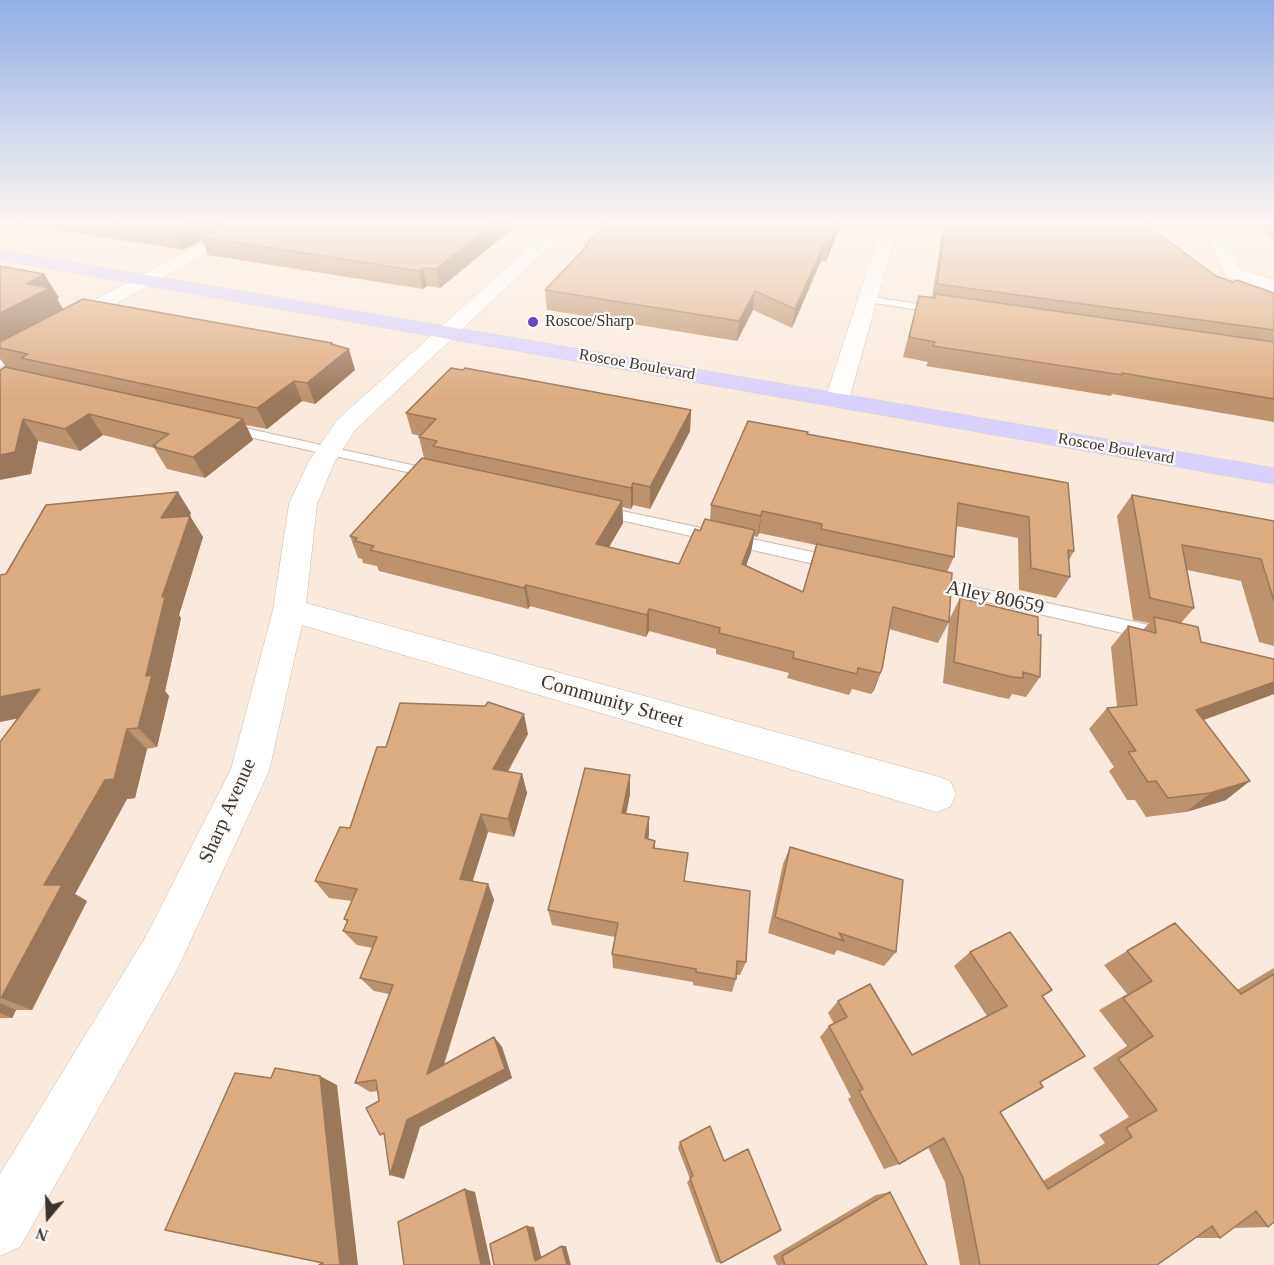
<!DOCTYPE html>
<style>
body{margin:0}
#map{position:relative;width:1274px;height:1265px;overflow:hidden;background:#faeadd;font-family:"Times New Roman",serif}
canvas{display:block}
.north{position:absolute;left:18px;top:1187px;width:60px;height:60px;-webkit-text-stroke:4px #fdfaf7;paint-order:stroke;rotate:199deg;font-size:16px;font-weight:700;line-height:24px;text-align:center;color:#3b352f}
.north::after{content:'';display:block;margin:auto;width:21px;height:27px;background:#3b352f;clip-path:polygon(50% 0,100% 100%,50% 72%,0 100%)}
</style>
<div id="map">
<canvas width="1274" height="1265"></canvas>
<div class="north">N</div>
</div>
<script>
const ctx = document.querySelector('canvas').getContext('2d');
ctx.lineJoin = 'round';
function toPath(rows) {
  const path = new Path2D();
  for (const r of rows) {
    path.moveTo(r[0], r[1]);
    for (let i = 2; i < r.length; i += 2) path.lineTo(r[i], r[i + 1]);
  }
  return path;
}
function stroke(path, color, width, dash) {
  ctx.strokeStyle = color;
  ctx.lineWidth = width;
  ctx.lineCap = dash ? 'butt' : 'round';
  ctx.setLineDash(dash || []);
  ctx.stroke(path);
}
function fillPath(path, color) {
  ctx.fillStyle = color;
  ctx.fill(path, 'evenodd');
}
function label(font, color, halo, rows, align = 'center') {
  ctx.font = font + ' "Times New Roman",serif';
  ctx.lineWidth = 4.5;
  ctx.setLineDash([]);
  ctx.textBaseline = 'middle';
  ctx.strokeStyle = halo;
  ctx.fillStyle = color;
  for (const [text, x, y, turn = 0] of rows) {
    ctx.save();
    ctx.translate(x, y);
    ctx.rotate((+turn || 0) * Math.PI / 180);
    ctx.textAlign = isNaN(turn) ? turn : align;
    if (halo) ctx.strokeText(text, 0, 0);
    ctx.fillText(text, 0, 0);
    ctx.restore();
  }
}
const lane = toPath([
 [866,296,938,307,943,310,938,313,862,301,862,297,866,296],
 [227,424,434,470,441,474,434,478,222,431,220,428,227,424],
 [599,506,836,557,842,559,844,563,842,567,836,569,594,514,591,511,599,506],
 [927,577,1149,625,1155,627,1158,632,1155,637,1149,639,921,587,919,583,921,579,927,577]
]);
const street = toPath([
 [243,221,264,221,8,364,0,366,0,350,243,221],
 [559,221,577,221,355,430,334,463,317,504,306,603,936,776,950,781,956,794,950,807,936,812,302,625,269,771,177,970,20,1247,0,1256,0,1174,145,938,231,769,273,610,289,504,308,463,337,420,559,221],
 [883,221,899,221,849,400,845,405,837,407,829,405,825,400,883,221],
 [1200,221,1216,221,1240,269,1274,280,1274,292,1226,277,1200,221]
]);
const primary = toPath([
 [0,250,1274,468,1274,484,0,260,0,250]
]);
stroke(lane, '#c9baad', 2);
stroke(street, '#c9baad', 1);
stroke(primary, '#d0cfcd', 1);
fillPath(lane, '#fff');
fillPath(street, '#fff');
fillPath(primary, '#d9d1fd');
fillPath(toPath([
 [1,221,522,221,440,288,427,286,423,289,208,255,202,240,183,250],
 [944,221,1141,221,1216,276,1233,282,1274,293,1274,422,1112,394,1111,396,926,366,928,362,903,357,919,296,932,297],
 [1260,221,1274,221,1274,243],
 [841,224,826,262,821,261,816,272,792,328,753,310,737,341,547,310,545,290,585,248,585,245],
 [0,266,44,274,59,298,57,299,63,309,332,343,333,345,355,370,315,404,302,401,267,429,246,425,253,440,205,478,167,469,154,448,103,435,80,451,38,441,31,474,6,367,0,359],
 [691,410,690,431,650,509,633,505,631,509,622,507,623,523,609,547,679,564,700,531,710,520,711,505,807,435,1068,483,1074,551,1069,560,1070,577,1056,598,1019,590,1018,538,956,526,954,557,947,572,949,622,938,643,889,629,882,669,874,690,871,694,852,689,849,695,787,678,789,673,716,654,716,649,649,631,646,637,530,606,528,609,379,571,377,566,363,563,362,559,358,558,350,536,424,458,419,437,420,436,412,434,406,413],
 [759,533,816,545,803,592,746,566,751,552,754,536,757,537],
 [1132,495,1274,521,1274,646,1259,642,1241,581,1187,570,1194,608,1181,623,1201,642,1274,659,1274,694,1204,720,1226,800,1186,812,1146,817,1135,800,1127,800,1109,771,1114,767,1089,729,1107,708,1117,707,1111,647,1128,626,1143,630,1149,623,1133,620,1117,516],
 [191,513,190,516,203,537,179,615,181,618,165,691,169,696,157,747,147,749,135,798,127,799,75,894,87,901,32,1010,16,1010,12,1018,0,1018,0,742,18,718,6,574],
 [960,598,1038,635,1040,677,1026,697,1012,694,1009,699,999,697,943,683,949,620],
 [528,734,508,772,522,774,527,793,514,837,488,832,472,882,488,884,494,900,444,1065,494,1037,502,1047,512,1078,420,1127,404,1179,379,1101,378,1091,370,1092,355,1083,389,994,374,991,360,978,372,948,357,945,343,931,347,922,344,919,352,901,329,898,315,881,350,828,386,747],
 [630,775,630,794,626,813,649,817,648,839,655,841,655,848,684,881,746,962,740,975,736,975,736,979,732,992,693,985,693,982,613,968,612,954,615,937,552,925,548,910],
 [790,847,896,952,884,966,837,950,834,955,768,933,783,864],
 [1127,951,1237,990,1274,968,1274,1222,1268,1227,1234,1228,1220,1238,1194,1238,1157,1265,960,1265,945,1182,928,1147,899,1164,884,1169,848,1099,851,1097,820,1037,829,1026,834,1024,828,1013,838,1001,912,1055,987,1016,954,966,970,952,1052,990,1042,997,1040,1082,1000,1112,1043,1181,1105,1143,1099,1135,1129,1117,1093,1068,1127,1046,1099,1010,1127,994,1104,965],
 [710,1126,721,1263,716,1262,687,1182,690,1179,678,1148,680,1142],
 [890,1192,927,1265,777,1265,773,1256,876,1195]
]), '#bd936e');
fillPath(toPath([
 [197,221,238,221,201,237,202,240,183,250,175,232],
 [498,221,522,221,440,288,436,269],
 [838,221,842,221,841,224,826,262,829,243],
 [825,243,821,261,792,328,795,309],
 [423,268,427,286,423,289,419,271],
 [44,274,59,298,57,299,65,313,0,347,0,313,27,284],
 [755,291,753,310,737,341,739,321],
 [332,343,338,358,349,349,355,370,315,404,307,383,331,344],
 [294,381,302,401,267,429,257,408],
 [691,410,690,431,650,509,650,487],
 [89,414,103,435,80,451,65,429],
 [23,419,38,441,31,474,0,480,0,455],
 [243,419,253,440,205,478,193,457],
 [633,483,633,505,631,509,631,488],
 [178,492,191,513,175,540,161,518],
 [622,501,623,523,598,566,596,544],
 [762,511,759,533,757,537,761,516],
 [190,516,203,537,179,615,181,618,165,691,169,696,157,747,138,728,146,676,162,597],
 [755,530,751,552,739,585,742,564],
 [526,585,530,606,528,609,524,588],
 [649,609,649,631,646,637,647,615],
 [882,669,874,690,871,694,880,673],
 [1274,682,1274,694,1175,730,1196,710],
 [40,689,62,710,0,722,0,697],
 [524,714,528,734,498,788,493,769],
 [127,729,147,749,135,798,127,799,75,894,87,901,32,1010,1,998,44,885],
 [522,774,527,793,514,837,508,819],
 [630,775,630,794,623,831,622,813],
 [1250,781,1226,800,1186,812,1210,793],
 [481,814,488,832,468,896,460,879],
 [649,817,649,835,644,856,645,838],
 [488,884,494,900,438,1083,427,1074],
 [0,1003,16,1010,12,1018,0,1013],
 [494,1037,502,1047,512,1078,420,1127,404,1179,390,1175,407,1120],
 [320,1076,337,1085,358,1265,340,1265],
 [465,1189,475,1192,491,1265,481,1265],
 [527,1226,534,1227,542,1260,535,1261],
 [562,1246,566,1246,571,1265,567,1265]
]), '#9a785a');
const building = toPath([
 [102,221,197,221,175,232,102,221],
 [229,221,498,221,436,269,423,268,419,271,201,237,229,221],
 [609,221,838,221,829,243,825,243,820,253,795,309,755,291,739,321,545,290,587,246,585,245,609,221],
 [946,221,1141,221,1216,276,1233,282,1237,280,1274,293,1274,330,937,284,946,221],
 [0,266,44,274,27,284,50,288,0,313,0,266],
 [935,294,1274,342,1274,399,1122,373,1122,375,933,346,935,342,909,337,919,296,935,298,935,294],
 [83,299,332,343,331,344,349,349,307,383,294,381,257,408,21,358,28,354,0,348,0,342,83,299],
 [5,367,243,419,193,457,154,447,156,446,153,445,169,434,89,414,65,429,23,419,15,452,0,455,0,370,5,367],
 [451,368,463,370,465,368,691,410,650,487,633,483,631,488,433,446,437,441,419,437,436,419,406,413,451,368],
 [748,421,808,432,807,434,1068,483,1074,551,1068,550,1070,577,1031,568,1029,517,958,503,954,557,821,529,822,524,762,511,761,516,711,505,748,421],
 [422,458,622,501,596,544,679,564,695,529,700,531,705,519,755,530,742,564,803,592,817,544,952,573,949,622,893,607,882,669,880,673,858,668,857,674,793,658,794,652,719,633,720,628,649,609,647,615,526,585,524,588,370,550,374,546,355,541,357,538,350,536,422,458],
 [178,492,161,518,190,516,162,597,165,597,146,676,152,675,138,728,127,729,114,779,105,780,44,885,62,885,1,998,0,998,0,742,40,689,0,697,0,575,6,574,46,505,178,492],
 [1132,495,1274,521,1274,601,1261,559,1182,545,1194,608,1150,598,1132,495],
 [960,598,1038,617,1038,635,1041,635,1040,677,1023,672,1023,678,1012,677,954,662,960,598],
 [1154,617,1198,627,1201,642,1274,659,1274,682,1196,710,1250,781,1210,793,1168,798,1156,781,1148,782,1128,752,1136,751,1107,708,1137,705,1128,626,1156,633,1154,617],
 [488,702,524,714,493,769,522,774,508,819,481,814,460,879,488,884,427,1074,494,1037,505,1069,407,1120,390,1175,384,1133,380,1135,366,1108,379,1101,376,1080,355,1083,393,985,360,978,377,937,343,931,348,920,344,919,357,889,315,881,340,827,350,828,377,747,386,747,400,703,485,706,488,702],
 [585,768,630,775,622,813,649,817,645,838,655,841,653,848,688,853,684,881,750,891,746,962,737,961,736,979,696,972,696,969,612,954,618,923,548,910,585,768],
 [790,847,903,880,896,952,839,933,844,941,775,917,790,847],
 [1175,923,1241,994,1274,974,1274,1222,1268,1227,1256,1211,1220,1238,1212,1226,1157,1265,980,1265,963,1178,944,1138,899,1164,859,1091,863,1089,829,1026,847,1017,838,1001,870,984,912,1055,1007,1006,970,952,1010,932,1052,990,1042,996,1085,1056,1040,1082,1043,1087,1000,1112,1048,1189,1132,1137,1126,1128,1157,1110,1118,1059,1153,1036,1123,998,1152,981,1127,951,1175,923],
 [275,1068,320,1076,340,1265,319,1265,323,1263,165,1230,235,1073,271,1078,275,1068],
 [710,1126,724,1161,748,1149,781,1230,721,1263,690,1178,693,1176,680,1142,710,1126],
 [465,1189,481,1265,404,1265,398,1222,465,1189],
 [890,1192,927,1265,785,1265,782,1256,890,1192],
 [527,1226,535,1261,562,1246,567,1265,494,1265,490,1244,527,1226]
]);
fillPath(building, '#dcab80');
stroke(building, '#9a785a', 1.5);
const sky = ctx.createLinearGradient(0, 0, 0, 398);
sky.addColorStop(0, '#92afe5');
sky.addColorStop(0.56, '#fdf6f0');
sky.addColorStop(1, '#fdf6f000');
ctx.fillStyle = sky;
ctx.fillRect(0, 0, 1274, 398);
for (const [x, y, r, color] of [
 [533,322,6,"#6844bd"]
]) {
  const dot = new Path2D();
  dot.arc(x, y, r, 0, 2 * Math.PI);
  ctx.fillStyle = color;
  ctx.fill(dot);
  stroke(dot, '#fdfaf7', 2);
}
label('16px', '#3b352f', '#fdfaf7', [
 ["Roscoe/Sharp",545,322]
], 'left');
label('16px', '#3b352f', '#fdfaf7', [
 ["Roscoe Boulevard",637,365,10],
 ["Roscoe Boulevard",1116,449,10]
]);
label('20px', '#3b352f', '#fdfaf7', [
 ["Alley 80659",995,598,12],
 ["Community Street",612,702,16],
 ["Sharp Avenue",228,811,-66]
]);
</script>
